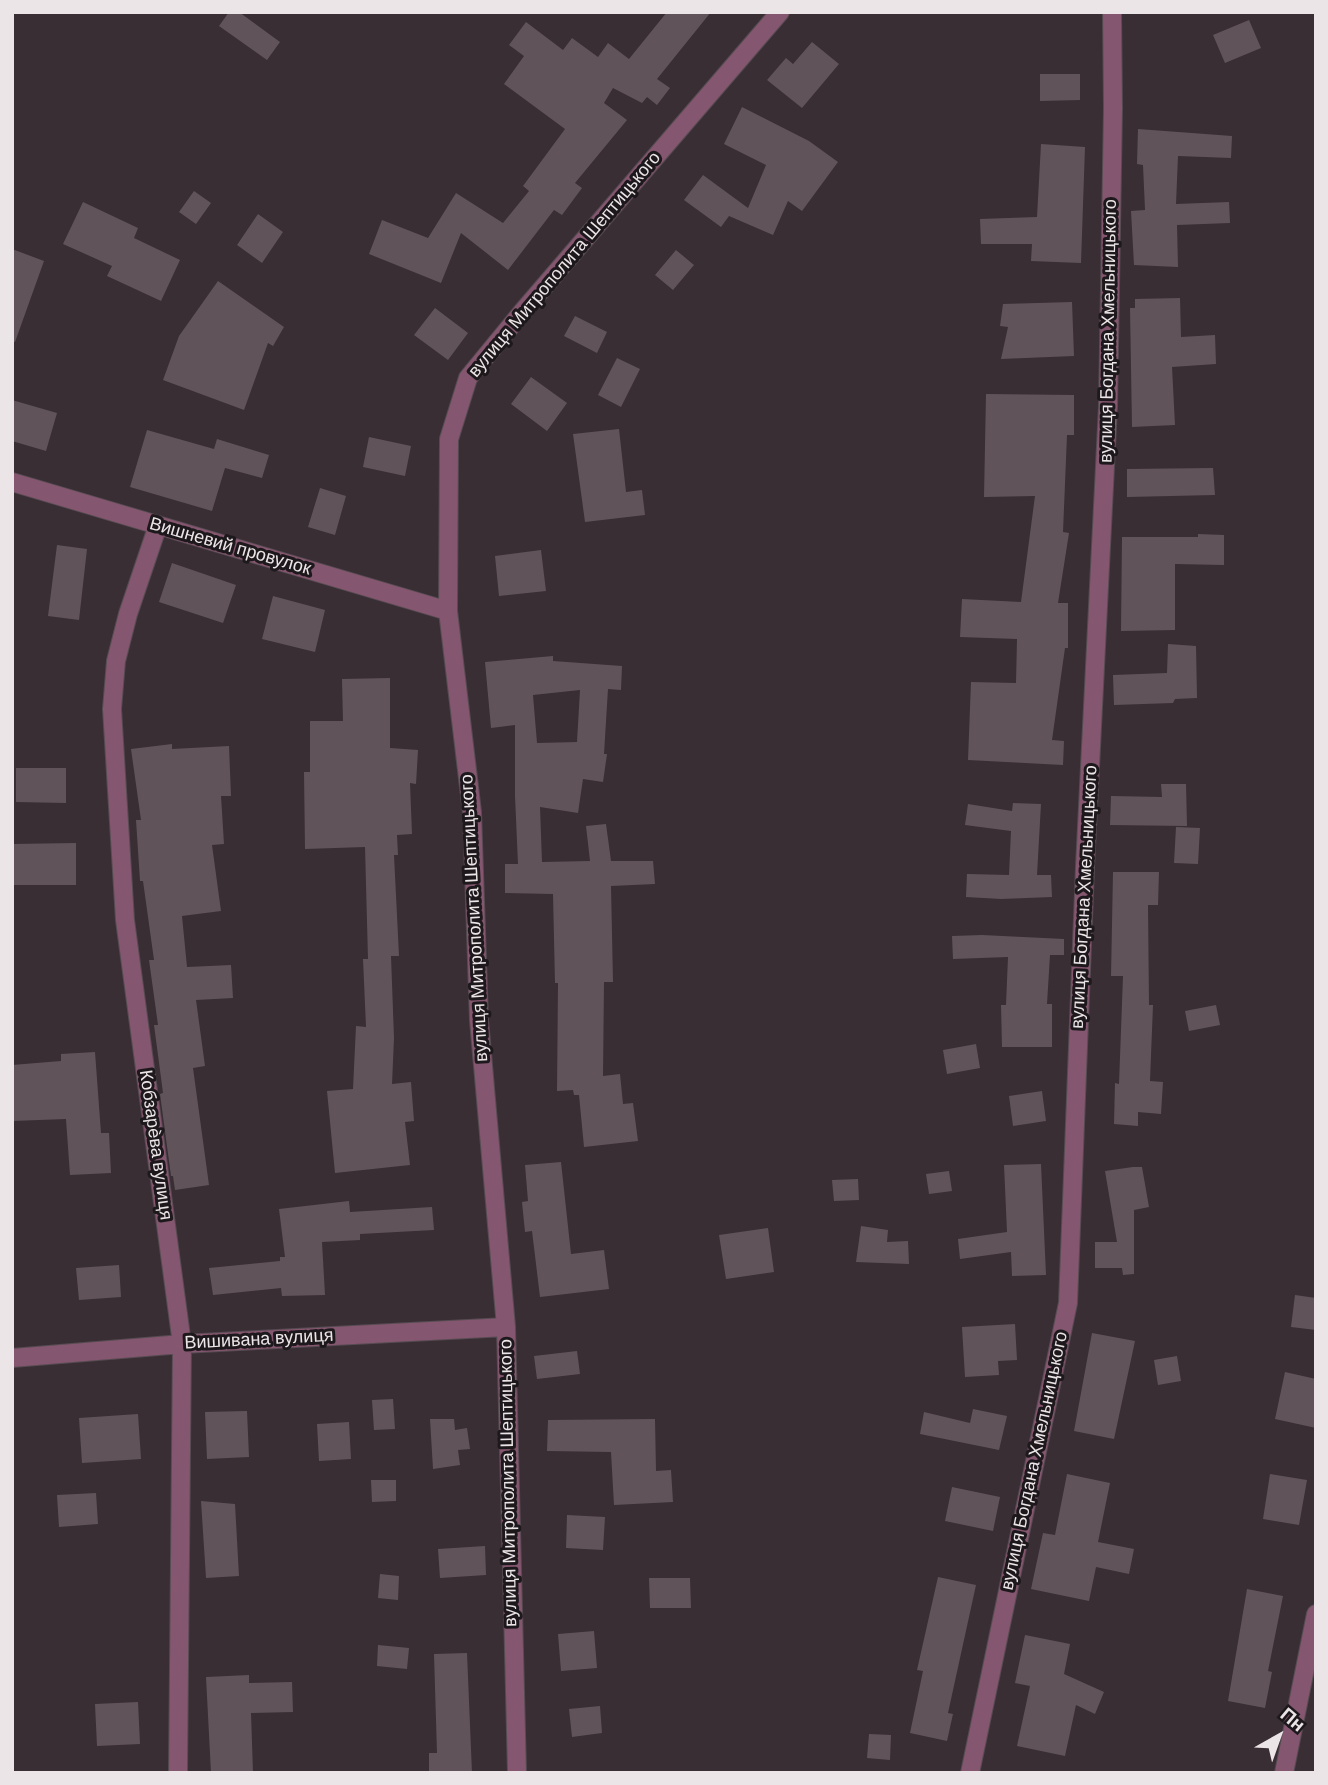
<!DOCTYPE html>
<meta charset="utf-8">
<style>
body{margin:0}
#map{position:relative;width:1328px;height:1785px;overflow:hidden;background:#392e34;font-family:"DM Sans",sans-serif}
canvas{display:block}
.frame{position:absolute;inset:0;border:14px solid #ece5e8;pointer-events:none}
.north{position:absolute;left:1244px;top:1701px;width:70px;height:70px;-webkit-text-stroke:5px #1d181b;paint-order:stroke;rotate:40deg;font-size:19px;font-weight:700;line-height:28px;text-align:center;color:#ece5e8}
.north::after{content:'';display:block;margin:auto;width:24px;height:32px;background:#ece5e8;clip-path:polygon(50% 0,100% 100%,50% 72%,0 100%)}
</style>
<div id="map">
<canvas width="1328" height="1785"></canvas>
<div class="frame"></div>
<div class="north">Пн</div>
</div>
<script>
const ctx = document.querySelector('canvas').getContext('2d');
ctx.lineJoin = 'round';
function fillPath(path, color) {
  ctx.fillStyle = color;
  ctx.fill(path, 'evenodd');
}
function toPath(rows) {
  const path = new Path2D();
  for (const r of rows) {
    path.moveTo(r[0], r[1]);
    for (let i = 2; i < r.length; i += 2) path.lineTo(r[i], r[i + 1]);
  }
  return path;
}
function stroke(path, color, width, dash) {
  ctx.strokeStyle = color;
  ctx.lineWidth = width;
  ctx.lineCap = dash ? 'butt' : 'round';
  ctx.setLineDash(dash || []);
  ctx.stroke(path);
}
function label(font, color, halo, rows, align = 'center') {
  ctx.font = font + ' "DM Sans",sans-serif';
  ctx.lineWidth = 6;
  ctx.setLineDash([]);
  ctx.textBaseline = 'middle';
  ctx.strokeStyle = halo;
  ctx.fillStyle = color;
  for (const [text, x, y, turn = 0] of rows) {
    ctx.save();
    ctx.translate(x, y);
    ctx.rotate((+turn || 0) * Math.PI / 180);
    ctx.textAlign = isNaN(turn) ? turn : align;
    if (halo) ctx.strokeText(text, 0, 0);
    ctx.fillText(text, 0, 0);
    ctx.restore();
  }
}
fillPath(toPath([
 [229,12,239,12,280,42,267,60,219,26],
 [667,12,711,12,657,79,670,88,657,105,647,97,642,103,613,88,604,103,627,120,575,183,582,188,562,215,554,210,508,270,461,233,441,283,369,254,382,220,428,238,456,193,503,223,529,191,523,186,565,129,504,84,524,56,509,45,526,22,563,50,572,38,598,57,608,43,629,59],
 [1249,20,1261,48,1225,63,1213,35],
 [812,42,839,64,802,108,767,80,786,58,793,64],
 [1040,74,1080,74,1080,100,1040,101],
 [742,107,809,141,838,162,802,211,788,201,773,235,729,216,721,227,684,200,703,175,748,208,766,165,724,144],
 [1138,129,1232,136,1231,158,1178,156,1176,204,1229,202,1230,223,1177,225,1178,267,1134,265,1131,211,1145,210,1143,165,1137,164],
 [1041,144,1085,147,1081,263,1031,261,1032,244,981,244,980,219,1037,217],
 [194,191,211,203,196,224,179,212],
 [83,202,138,228,134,238,180,260,161,301,107,276,112,266,63,244],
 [258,214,283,232,262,263,237,245],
 [12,249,44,261,15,342,12,341],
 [676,250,694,265,673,290,655,275],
 [218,281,284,327,273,346,268,343,244,410,163,380,179,336],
 [1180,298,1181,337,1215,335,1216,364,1172,367,1175,425,1132,427,1130,308,1135,308,1135,299],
 [1072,302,1074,356,1001,359,1008,327,1000,326,1003,304],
 [435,308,468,333,448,360,414,335],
 [575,316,607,332,597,353,564,336],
 [617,358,640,369,621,407,598,395],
 [531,377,567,403,547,431,511,404],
 [986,394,1074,395,1074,435,1067,435,1063,532,1069,533,1058,603,1068,603,1068,648,1065,648,1052,740,1064,741,1063,765,968,760,971,682,1016,683,1017,639,960,637,962,599,1021,602,1035,496,984,497],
 [12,400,57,413,46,451,12,441],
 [619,429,626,492,642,490,645,515,585,522,573,434],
 [147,430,214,449,217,439,269,455,262,478,225,468,212,511,130,487],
 [369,437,411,446,405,476,363,467],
 [1213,468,1215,495,1127,497,1127,469],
 [320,488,346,496,335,535,308,527],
 [1198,534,1224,535,1224,565,1175,564,1175,630,1121,631,1122,537,1198,537],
 [57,545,87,549,79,620,48,616],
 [541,550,546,591,499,596,495,556],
 [172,563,236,585,223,623,159,602],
 [273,596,325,610,315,652,262,639],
 [1168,644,1196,646,1197,698,1175,699,1173,703,1114,705,1113,675,1167,673],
 [553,656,553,661,622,666,621,690,608,689,604,754,607,754,603,782,583,779,578,813,540,807,542,862,590,861,586,826,606,824,611,861,653,861,655,884,611,886,613,982,604,982,603,1076,620,1074,623,1104,633,1103,638,1141,584,1147,579,1095,574,1095,573,1090,557,1091,558,983,555,983,553,894,505,893,505,864,518,864,515,796,515,725,491,728,485,662],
 [580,690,577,742,537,743,533,695],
 [390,678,390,748,418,750,416,784,410,783,412,834,397,835,398,855,394,855,399,956,391,956,394,1038,392,1084,411,1082,414,1121,405,1122,410,1165,335,1173,327,1091,353,1089,356,1026,366,1027,363,959,368,959,365,847,305,849,304,772,310,772,310,721,343,721,342,679],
 [172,744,172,749,229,746,231,796,221,796,224,844,212,845,221,911,182,916,187,967,231,965,233,998,196,1000,205,1066,193,1068,209,1185,175,1190,173,1176,171,1176,160,1094,163,1093,154,1025,158,1025,149,960,154,960,143,881,140,881,136,820,141,820,131,749],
 [16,768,66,768,66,803,16,802],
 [1161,784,1186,784,1187,826,1110,825,1111,796,1162,797],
 [1013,803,1041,804,1037,875,1051,875,1052,897,1001,899,966,897,967,874,1009,875,1011,831,965,825,968,804,1012,811],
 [1176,827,1200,828,1198,864,1174,863],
 [76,843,76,885,12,885,12,844],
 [1113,872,1159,872,1158,905,1148,905,1149,1005,1153,1005,1150,1081,1163,1082,1161,1114,1138,1112,1138,1126,1114,1124,1115,1083,1119,1084,1123,976,1111,976],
 [982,935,1064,939,1064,955,1050,955,1047,1004,1052,1004,1052,1047,1002,1047,1001,1005,1006,1005,1008,957,953,959,952,936],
 [1216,1005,1220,1025,1189,1031,1185,1011],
 [976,1044,980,1068,947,1074,943,1050],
 [95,1052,101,1133,109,1133,111,1173,70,1175,66,1119,12,1121,12,1065,61,1061,61,1054],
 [1042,1091,1046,1121,1013,1126,1009,1096],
 [561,1162,571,1254,604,1250,609,1289,540,1297,532,1231,525,1232,522,1202,528,1201,525,1165],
 [1041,1164,1046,1275,1012,1276,1011,1252,960,1259,958,1239,1007,1232,1004,1165],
 [1133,1167,1142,1167,1149,1207,1134,1210,1134,1274,1123,1275,1122,1268,1095,1268,1095,1242,1117,1242,1105,1171],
 [949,1171,952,1191,929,1194,926,1174],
 [858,1179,859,1200,834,1201,832,1180],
 [349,1201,350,1212,432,1207,434,1230,360,1234,360,1240,322,1242,325,1295,282,1296,281,1288,213,1295,209,1268,280,1261,280,1257,285,1257,279,1209],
 [861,1226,888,1230,887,1242,908,1241,909,1264,856,1262],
 [768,1228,774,1272,726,1279,719,1235],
 [119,1265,121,1297,79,1300,76,1268],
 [1295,1295,1316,1298,1316,1330,1291,1327],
 [1015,1324,1017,1360,998,1361,999,1375,965,1377,962,1327],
 [1092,1333,1135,1341,1114,1439,1074,1431],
 [577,1351,580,1374,537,1379,534,1356],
 [1177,1356,1181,1381,1158,1385,1154,1360],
 [1285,1372,1316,1379,1316,1428,1275,1419],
 [393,1399,395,1429,374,1430,372,1400],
 [973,1409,1007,1416,999,1450,920,1434,924,1412,970,1423],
 [247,1411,249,1457,207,1459,205,1412],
 [138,1414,141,1459,82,1463,79,1418],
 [430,1419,454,1419,455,1430,467,1428,470,1449,458,1450,460,1465,433,1469],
 [655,1419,656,1471,671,1470,673,1502,614,1505,611,1452,547,1451,548,1420],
 [349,1422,351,1459,319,1461,317,1424],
 [1067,1474,1110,1483,1098,1542,1134,1549,1129,1574,1096,1567,1089,1601,1031,1589,1043,1533,1055,1535],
 [1270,1474,1307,1480,1299,1525,1263,1519],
 [371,1480,396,1480,396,1501,372,1502],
 [952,1487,1000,1497,993,1531,945,1521],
 [96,1493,98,1524,59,1527,57,1495],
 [201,1501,235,1504,239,1576,206,1578],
 [567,1515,605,1517,603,1550,566,1548],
 [485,1546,486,1575,440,1578,438,1549],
 [380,1574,399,1576,398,1600,378,1598],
 [938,1577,976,1585,948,1713,953,1714,947,1741,910,1733,923,1671,917,1670],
 [649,1578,690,1578,691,1608,650,1608],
 [1247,1589,1283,1596,1268,1671,1272,1672,1265,1708,1228,1701],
 [594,1631,597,1668,561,1671,558,1634],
 [1025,1635,1070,1644,1064,1674,1104,1692,1095,1714,1076,1705,1065,1756,1017,1746,1030,1686,1015,1683],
 [378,1645,409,1648,407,1669,377,1666],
 [467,1653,472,1773,429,1773,429,1753,437,1753,434,1654],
 [249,1675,249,1683,292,1682,293,1712,251,1713,253,1773,211,1773,206,1677],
 [138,1702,140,1744,97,1746,95,1704],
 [600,1706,602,1733,572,1737,569,1709],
 [869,1734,891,1735,890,1760,867,1758]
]), '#60545a');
const minor = toPath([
 [12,482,448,611],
 [158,525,128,614,116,661,112,709,125,920,182,1344,178,1773],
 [12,1358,182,1344,506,1327],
 [517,1773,506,1327,479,1020,472,812,448,611,449,439,468,378,523,311,780,12],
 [970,1773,1068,1303,1085,867,1108,406,1113,108,1112,12],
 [1284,1773,1316,1614]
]);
stroke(minor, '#564b51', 20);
stroke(minor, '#84566f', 18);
label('18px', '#ece5e8', '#1d181b', [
 ["вулиця Митрополита Шептицького",565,265,-50],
 ["вулиця Богдана Хмельницького",1109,331,-89],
 ["Вишневий провулок",230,547,16],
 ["вулиця Богдана Хмельницького",1085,897,-87],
 ["вулиця Митрополита Шептицького",475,918,-93],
 ["Кобзарèва вулиця",155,1145,82],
 ["Вишивана вулиця",259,1340,-3],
 ["вулиця Богдана Хмельницького",1035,1461,-78],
 ["вулиця Митрополита Шептицького",509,1483,-91]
]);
</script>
